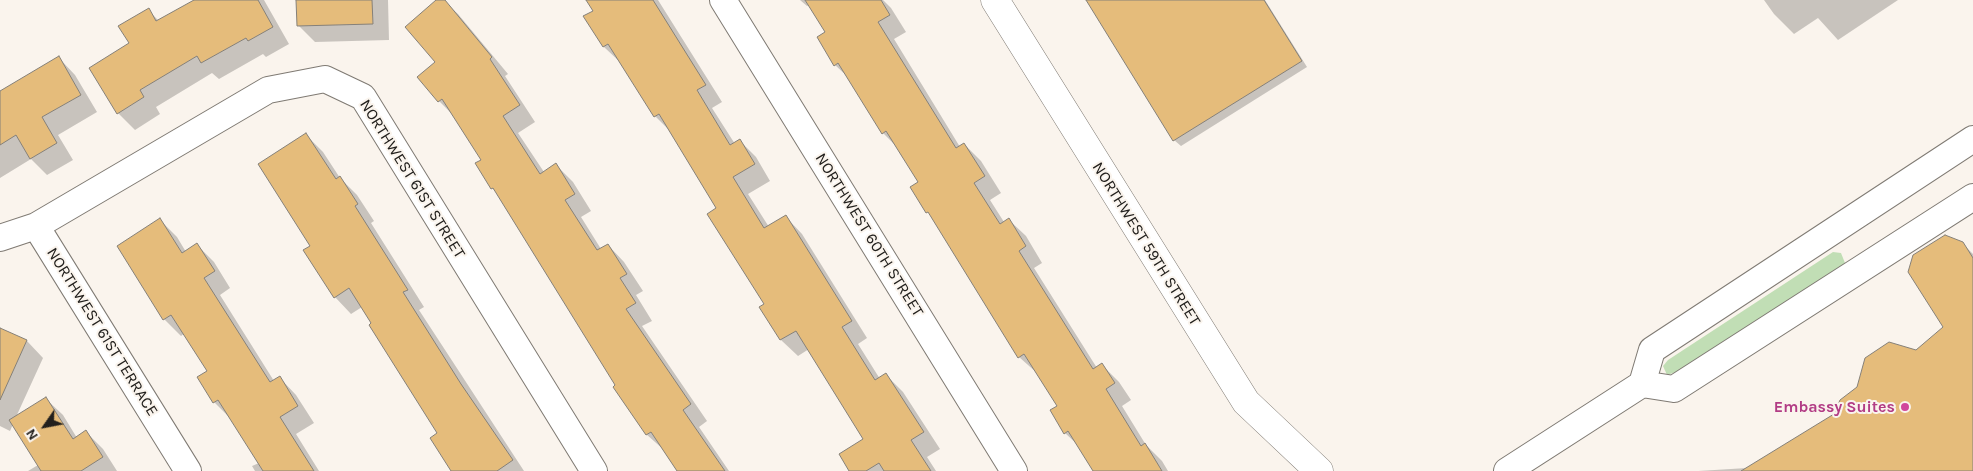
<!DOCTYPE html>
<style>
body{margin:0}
#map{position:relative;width:1973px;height:471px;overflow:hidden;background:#faf4ed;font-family:Karla,sans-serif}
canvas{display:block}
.north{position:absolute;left:20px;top:401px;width:50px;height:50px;-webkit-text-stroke:4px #faf4ed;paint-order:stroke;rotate:237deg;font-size:14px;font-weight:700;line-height:20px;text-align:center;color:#22201d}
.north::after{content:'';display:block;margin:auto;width:18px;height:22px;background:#22201d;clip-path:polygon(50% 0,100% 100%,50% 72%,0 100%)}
</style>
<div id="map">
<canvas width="1973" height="471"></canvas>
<div class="north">N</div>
</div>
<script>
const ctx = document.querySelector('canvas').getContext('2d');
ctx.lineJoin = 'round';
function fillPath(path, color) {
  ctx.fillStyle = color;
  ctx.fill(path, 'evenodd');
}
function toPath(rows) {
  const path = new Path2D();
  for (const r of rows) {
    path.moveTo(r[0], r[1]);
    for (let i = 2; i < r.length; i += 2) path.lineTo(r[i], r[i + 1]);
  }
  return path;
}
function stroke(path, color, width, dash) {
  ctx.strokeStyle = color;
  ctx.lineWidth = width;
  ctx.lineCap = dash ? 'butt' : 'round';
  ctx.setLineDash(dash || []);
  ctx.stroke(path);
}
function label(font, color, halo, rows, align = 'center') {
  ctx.font = font + ' Karla,sans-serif';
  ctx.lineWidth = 4;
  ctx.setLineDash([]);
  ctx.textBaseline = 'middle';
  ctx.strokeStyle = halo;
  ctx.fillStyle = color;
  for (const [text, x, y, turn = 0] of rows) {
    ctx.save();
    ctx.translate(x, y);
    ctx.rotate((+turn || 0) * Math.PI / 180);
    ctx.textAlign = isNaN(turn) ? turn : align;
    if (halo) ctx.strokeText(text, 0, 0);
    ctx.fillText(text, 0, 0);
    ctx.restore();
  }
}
fillPath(toPath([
 [1833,252,1841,253,1845,263,1841,267,1676,372,1667,375,1663,366,1668,360]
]), '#c1deb5');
fillPath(toPath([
 [197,0,264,0,289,44,266,57,263,54,219,79,212,73,156,107,160,114,135,130,118,113,131,44,148,10,159,21],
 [298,0,388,0,389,40,315,42,299,26],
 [438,0,443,0,458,14,508,74,505,76,535,122,518,133,544,172,556,165,573,182,591,211,581,217,601,249,608,245,624,262,643,291,636,295,652,321,642,326,707,421,699,427,729,471,678,471,664,450,646,434,499,195,492,188,483,160,456,118,439,101,436,62],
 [588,0,658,0,722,102,712,108,735,144,740,141,756,157,770,181,748,194,769,227,786,217,802,234,867,338,858,344,880,379,886,375,903,392,940,449,927,457,936,471,850,471,865,440,809,349,798,356,781,340,761,307,766,304,718,209,671,132,655,116,621,63,604,47,585,17,595,11],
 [800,0,883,0,891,8,906,32,894,39,960,147,964,144,981,161,1001,193,990,200,1004,222,1009,220,1026,236,1042,263,1034,268,1097,368,1102,365,1119,382,1131,400,1122,406,1146,445,1162,461,1168,471,1094,471,1080,447,1065,433,1058,406,1037,373,1019,357,935,220,911,187,919,182,898,148,883,133,850,79,835,65,827,32,810,5,807,6],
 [1087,0,1265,0,1307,67,1181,146,1174,140],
 [1764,0,1898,0,1838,40,1818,18,1794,34,1774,14],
 [59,58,75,75,97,112,58,135,73,160,47,175,31,159,0,178,0,93],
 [306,135,323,152,340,178,357,195,374,221,371,223,424,307,419,310,524,471,453,471,438,434,362,307,351,314,335,297,311,246],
 [160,220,177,237,186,252,197,245,214,262,230,288,220,295,274,381,280,378,296,395,314,423,296,434,319,471,255,471,252,466,259,463,231,419,214,402,209,372,185,333,181,336,164,319],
 [1962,243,1973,254,1973,471,1698,471,1747,468,1834,415,1945,327],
 [0,329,27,341,43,358,16,417,46,399,63,415,77,438,86,432,103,449,117,471,28,471,38,465,13,424,10,431,0,426]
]), '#0003');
const building = toPath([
 [194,0,258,0,273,27,248,41,246,38,201,63,197,56,140,90,144,97,117,114,89,68,129,43,118,26,149,8,156,21,194,0],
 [296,0,372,0,373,24,297,26,296,0],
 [436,0,445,0,492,57,490,59,520,105,503,116,540,174,556,163,575,194,565,200,597,250,608,244,627,274,620,278,636,303,626,309,691,404,683,410,725,471,677,471,651,432,646,435,613,387,615,385,493,188,491,189,475,163,481,160,442,99,438,102,417,77,435,62,405,27,436,0],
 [586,0,653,0,706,85,697,90,730,145,740,139,755,164,733,177,764,228,786,215,852,321,842,327,875,380,886,373,924,432,911,440,931,471,884,471,879,463,866,471,849,471,839,454,863,439,796,331,780,340,759,307,764,304,707,214,716,208,659,114,654,117,608,44,603,47,583,16,593,11,586,0],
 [805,0,881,0,890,15,878,22,956,148,964,143,985,176,974,183,1000,224,1009,218,1026,246,1019,251,1093,369,1102,363,1115,383,1106,389,1141,446,1145,443,1162,471,1093,471,1068,431,1064,434,1050,410,1057,406,1024,354,1018,358,928,212,926,213,910,187,918,182,886,131,882,134,838,63,834,66,817,37,825,32,805,0],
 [1086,0,1264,0,1302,61,1173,141,1086,0],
 [59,56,81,95,42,117,57,143,30,159,16,135,0,145,0,91,59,56],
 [306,133,336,179,340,176,358,204,355,206,408,290,403,292,461,384,513,460,497,471,451,471,430,438,437,433,369,325,371,323,349,288,334,298,303,250,310,246,258,164,306,133],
 [160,218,182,253,197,243,215,271,204,278,270,382,280,376,298,406,280,417,314,471,263,471,218,400,213,403,197,377,207,371,171,315,163,320,117,246,160,218],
 [1945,235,1963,242,1973,258,1973,471,1741,471,1834,414,1840,400,1857,387,1865,358,1889,342,1916,350,1943,327,1908,272,1913,255,1945,235],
 [0,328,27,340,0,400,0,328],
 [46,397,73,439,86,430,103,457,81,471,41,471,9,420,46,397]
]);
fillPath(building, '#e5bc7b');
stroke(building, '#858079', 1);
const street = toPath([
 [723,0,1014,471],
 [36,226,268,90,325,79,363,97,594,471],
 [0,238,36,226,188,471],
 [1642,384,1674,389,1973,197],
 [1507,471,1642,384,1652,350,1973,139]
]);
const secondary = toPath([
 [995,0,1246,402,1319,471]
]);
stroke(street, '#7f7a73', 28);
stroke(secondary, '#7f7a73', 29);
stroke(street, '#fff', 26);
stroke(secondary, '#fff', 28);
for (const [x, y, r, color] of [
 [1905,407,5,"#d1479c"]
]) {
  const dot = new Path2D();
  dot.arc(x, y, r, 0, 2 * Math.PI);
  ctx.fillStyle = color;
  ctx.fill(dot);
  stroke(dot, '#faf4ed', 2);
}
label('16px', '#22201d', '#faf4ed', [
 ["NORTHWEST 61ST STREET",412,179,58],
 ["NORTHWEST 60TH STREET",869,235,58],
 ["NORTHWEST 59TH STREET",1146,244,58],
 ["NORTHWEST 61ST TERRACE",102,332,58]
]);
label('bold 16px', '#b23c85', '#faf4ed', [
 ["Embassy Suites",1895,407]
], 'right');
</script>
